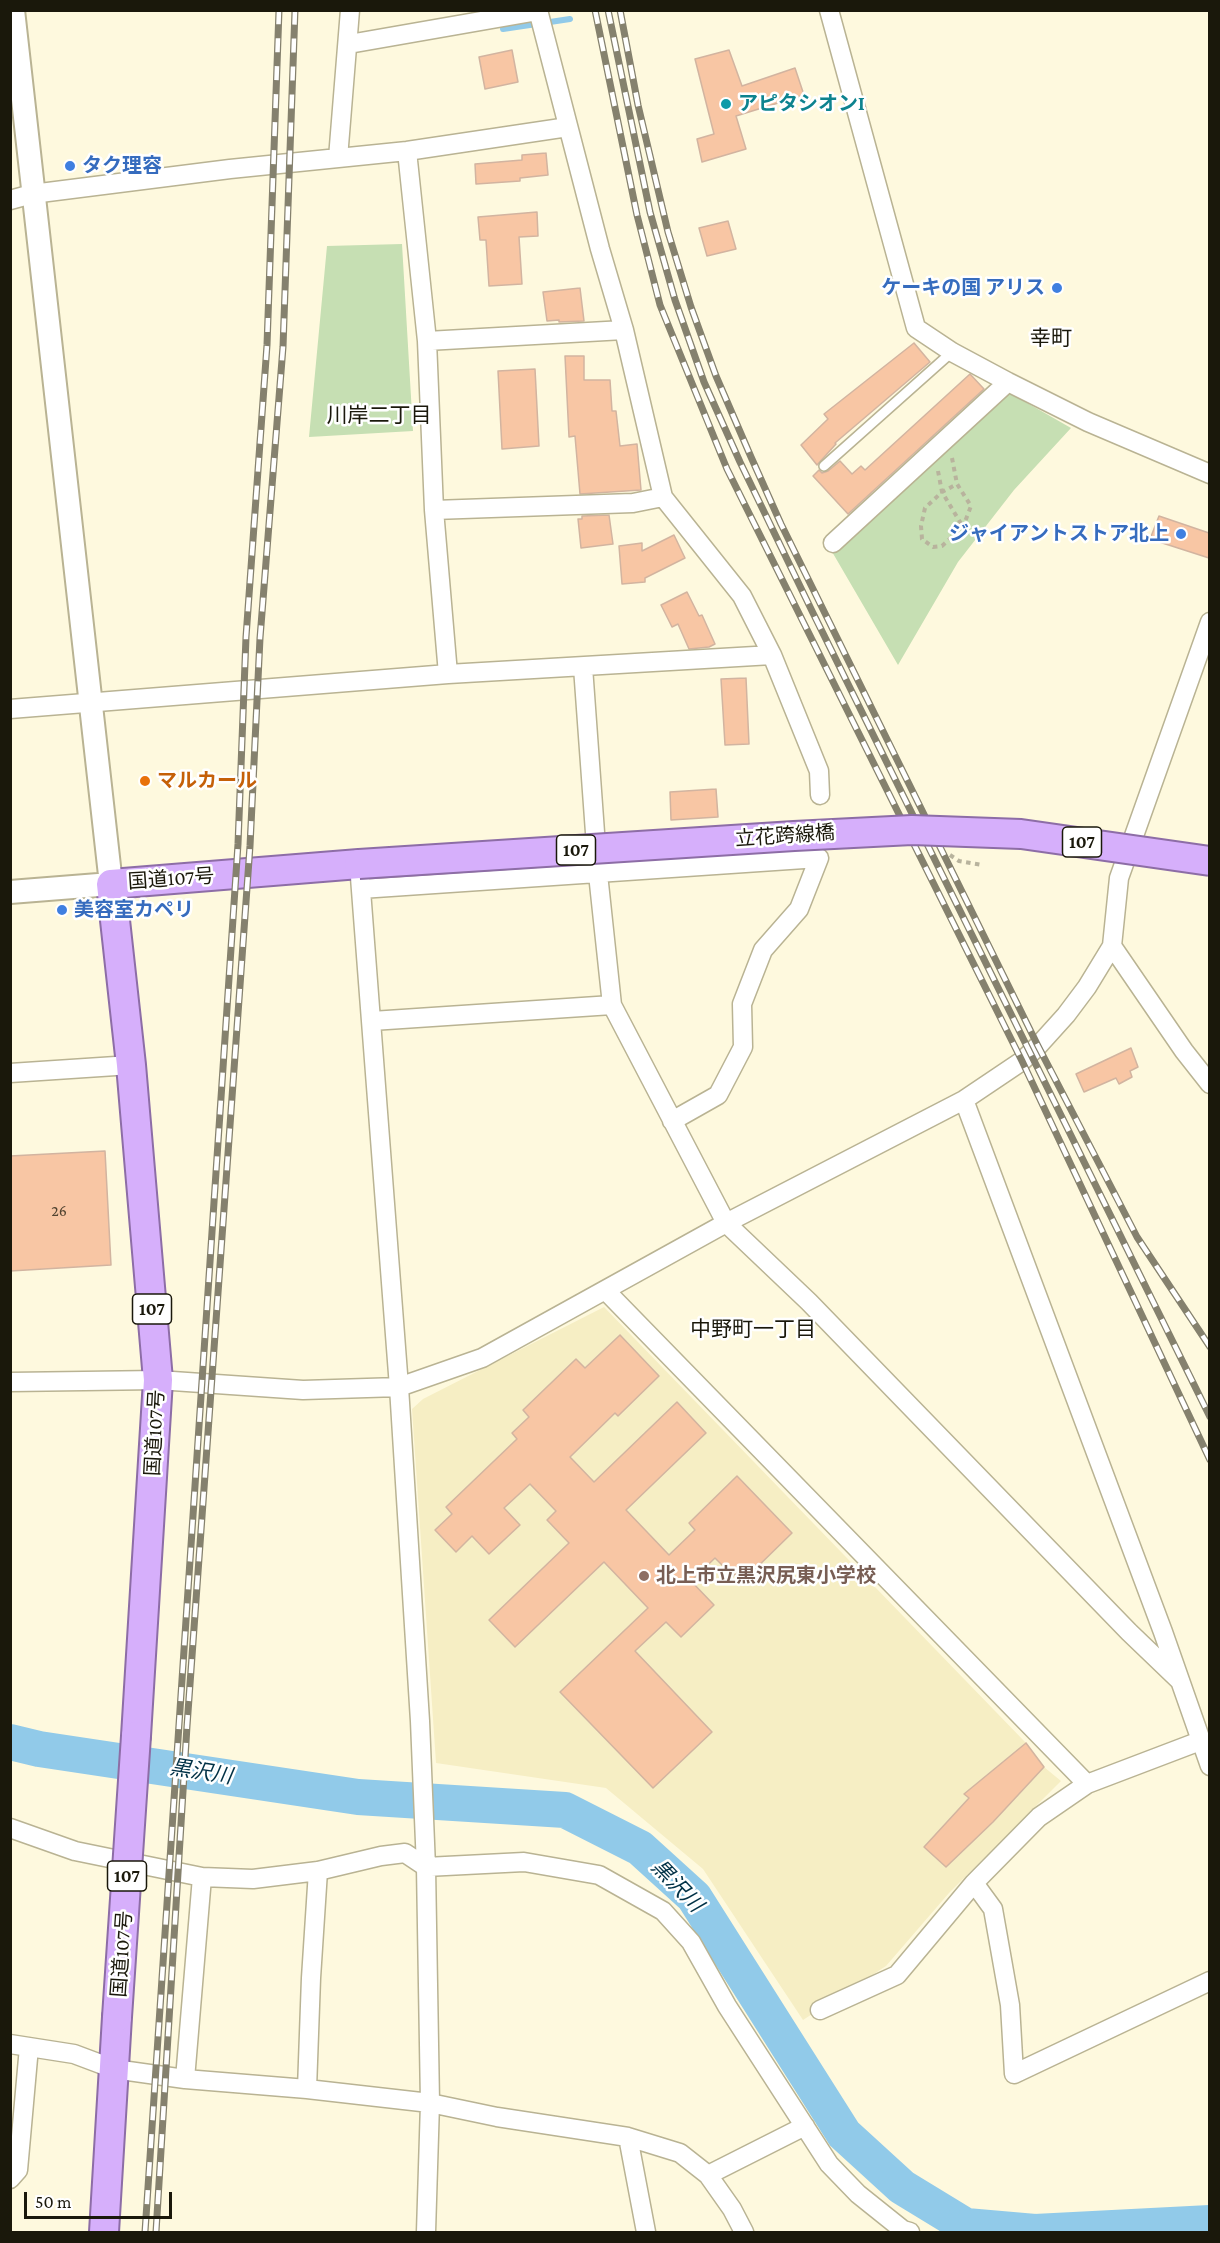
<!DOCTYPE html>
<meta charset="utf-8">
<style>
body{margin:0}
#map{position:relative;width:1220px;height:2243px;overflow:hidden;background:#fef9de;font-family:"Crimson Pro",serif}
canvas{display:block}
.frame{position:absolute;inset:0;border:12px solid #1a180b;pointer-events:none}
.scale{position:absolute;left:24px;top:2192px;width:148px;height:27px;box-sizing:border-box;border:3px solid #1a180b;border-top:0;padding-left:8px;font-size:18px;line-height:21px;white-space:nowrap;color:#1a180b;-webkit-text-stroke:4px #fff;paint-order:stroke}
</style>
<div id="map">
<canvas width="1220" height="2243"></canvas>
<div class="frame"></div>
<div class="scale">50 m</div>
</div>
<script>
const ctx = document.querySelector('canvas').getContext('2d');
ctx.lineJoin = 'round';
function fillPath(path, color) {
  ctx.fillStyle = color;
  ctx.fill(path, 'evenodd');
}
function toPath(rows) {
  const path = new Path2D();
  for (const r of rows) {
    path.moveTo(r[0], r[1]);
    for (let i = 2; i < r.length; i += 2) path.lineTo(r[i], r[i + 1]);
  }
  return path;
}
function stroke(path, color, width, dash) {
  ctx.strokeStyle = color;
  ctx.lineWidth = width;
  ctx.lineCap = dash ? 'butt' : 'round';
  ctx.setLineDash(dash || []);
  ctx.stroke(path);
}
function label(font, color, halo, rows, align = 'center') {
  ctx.font = font + ' "Crimson Pro","Noto Sans JP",serif';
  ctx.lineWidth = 5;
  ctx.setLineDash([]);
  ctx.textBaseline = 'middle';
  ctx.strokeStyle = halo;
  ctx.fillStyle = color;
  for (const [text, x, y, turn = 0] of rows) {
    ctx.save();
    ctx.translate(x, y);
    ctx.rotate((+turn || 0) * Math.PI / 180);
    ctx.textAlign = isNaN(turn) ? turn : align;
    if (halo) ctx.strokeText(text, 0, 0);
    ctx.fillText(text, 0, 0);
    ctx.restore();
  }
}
fillPath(toPath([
 [604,1307,1026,1743,1044,1767,1061,1781,949,1893,886,1966,803,2020,703,1869,606,1788,436,1763,412,1409,423,1399]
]), '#f6eec4');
fillPath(toPath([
 [402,244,413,431,309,437,327,246],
 [1008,392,1071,428,1014,490,958,562,898,665,831,550]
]), '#c6dfb3');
stroke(toPath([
 [503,29,570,19]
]), '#91cae9', 6);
stroke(toPath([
 [10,1742,39,1749,358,1797,565,1810,640,1848,694,1897,844,2134,902,2187,966,2226,1035,2232,1210,2223]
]), '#91cae9', 36);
const building = toPath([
 [512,50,518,82,485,89,479,57,512,50],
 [729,50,742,86,795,68,804,95,736,116,746,149,702,162,697,139,714,134,695,59,729,50],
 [546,153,548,175,520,178,520,181,476,184,475,164,522,160,522,155,546,153],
 [537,212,538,236,519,237,522,284,489,286,486,240,480,240,478,217,537,212],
 [728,221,736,249,707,256,699,228,728,221],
 [580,288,584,321,559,322,559,320,547,321,543,292,580,288],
 [914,343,930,362,835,443,836,444,817,465,801,445,828,419,824,414,914,343],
 [565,356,584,356,584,380,610,380,612,411,616,411,620,446,637,444,641,490,580,494,575,436,569,437,565,356],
 [535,369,539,446,502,449,498,371,535,369],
 [970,374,984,389,848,514,813,476,819,470,822,473,828,471,840,461,852,474,861,466,865,470,970,374],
 [609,515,613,544,581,548,578,519,582,519,582,516,609,515],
 [1159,516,1209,533,1209,558,1150,539,1159,516],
 [674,535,685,558,645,578,645,582,622,584,619,546,642,543,642,551,674,535],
 [687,592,699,616,702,615,715,644,709,647,689,649,678,624,672,627,661,605,687,592],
 [746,678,749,744,725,745,721,679,746,678],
 [716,789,718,817,671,820,670,792,716,789],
 [1131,1048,1138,1067,1130,1071,1132,1077,1119,1084,1116,1078,1084,1092,1076,1074,1131,1048],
 [105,1151,111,1265,10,1271,10,1156,105,1151],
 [620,1335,659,1376,618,1416,615,1413,570,1457,594,1482,677,1402,706,1433,626,1510,669,1555,695,1530,689,1523,737,1476,792,1533,748,1576,741,1569,733,1576,715,1558,691,1581,714,1605,681,1637,666,1622,635,1651,712,1732,653,1788,560,1692,648,1608,604,1562,515,1647,489,1620,569,1543,547,1520,556,1511,530,1484,504,1508,520,1525,489,1554,472,1536,456,1552,435,1530,452,1514,446,1507,517,1439,512,1433,529,1417,523,1410,576,1359,585,1368,620,1335],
 [1026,1743,1044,1767,993,1822,946,1867,924,1847,969,1798,964,1794,1026,1743]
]);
fillPath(building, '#f8c6a4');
stroke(building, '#d2b4a0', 1.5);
const service = toPath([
 [824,466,952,352]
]);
const minor = toPath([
 [829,10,916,328,952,352,1008,382,1088,422,1210,474],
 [349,44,538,11],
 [407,151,427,341,434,510,448,674],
 [338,158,350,10],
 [10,200,32,194,230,169,407,151,568,127],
 [427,341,624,330],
 [434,510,633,503,663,497],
 [833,543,1008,382],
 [772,655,819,771,820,795],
 [583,667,598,874,612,1005,726,1223,809,1302,1129,1632,1179,1680],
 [10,709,448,674,772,655,742,596,663,497,624,330,600,249,538,10],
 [359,864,399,1387,420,1721,426,1867,430,2103,426,2232],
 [361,889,819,858,799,909,763,950,742,1004,743,1047,718,1095,672,1121],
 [1112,946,1184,1051,1210,1084],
 [372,1021,612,1005],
 [10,1073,131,1065],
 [964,1100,1163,1632,1210,1766],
 [606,1291,1087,1784],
 [10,1382,158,1380,303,1390,399,1387,482,1358,726,1223,964,1100,1022,1061,1038,1046,1066,1015,1087,987,1112,946,1119,878,1210,622],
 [10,1828,75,1851,202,1877,253,1879,318,1871,381,1856,405,1853,426,1867,524,1862,599,1875,663,1911,691,1942,727,2006,829,2164,858,2194,903,2230,910,2232],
 [974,1883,993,1909,1010,2005,1014,2074,1210,1981],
 [820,2010,897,1975,974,1883,1039,1817,1087,1784,1200,1741],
 [10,2044,74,2054,114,2069,185,2079,307,2089,430,2103,497,2117,628,2137,680,2153,708,2175,732,2209,744,2232],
 [185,2079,202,1877],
 [307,2089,311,1978,318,1871],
 [628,2137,646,2232],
 [708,2175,805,2126],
 [10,2179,18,2170,29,2047]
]);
const tertiary = toPath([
 [10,892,111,884,13,10]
]);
const trunk = toPath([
 [136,1736,158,1380,131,1065,111,884,359,864],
 [104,2232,117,2017]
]);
stroke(service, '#b9b393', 12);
stroke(minor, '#b9b393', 21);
stroke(tertiary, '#b9b393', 26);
stroke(trunk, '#8d6da6', 32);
stroke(toPath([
 [952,458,957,484,971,506,963,527,942,546,933,547,922,539,921,526,925,508,942,492,957,484],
 [938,471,942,492,963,527]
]), '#b8b39d', 4, [4.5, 4.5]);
stroke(service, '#fff', 9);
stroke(minor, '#fff', 18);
stroke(tertiary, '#fff', 22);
stroke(trunk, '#d6affb', 28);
const rail = toPath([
 [595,10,637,215,660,305,727,469,1022,1061,1210,1460],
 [608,10,650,212,675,300,704,382,740,462,812,611,1210,1417],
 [620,10,638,105,668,232,691,307,716,376,751,457,781,524,1038,1046,1137,1237,1210,1347],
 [145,2232,238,844,246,637,267,345,279,10],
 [156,2232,187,1726,250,846,260,638,283,347,295,10]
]);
stroke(rail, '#85816e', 7);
stroke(rail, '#fff', 4.5, [14]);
const trunkBridge = toPath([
 [359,864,794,836,912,830,1021,834,1210,861],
 [117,2017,136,1736]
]);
stroke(trunkBridge, '#8d6da6', 32, []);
stroke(toPath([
 [950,855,959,861,982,865]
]), '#b8b39d', 4, [4.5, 4.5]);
stroke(trunkBridge, '#d6affb', 28);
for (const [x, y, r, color] of [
 [726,104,6,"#0f9aa8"],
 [70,166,6,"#3f7fe0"],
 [1057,288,6,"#3f7fe0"],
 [1181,534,6,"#3f7fe0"],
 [145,781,6,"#e8710a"],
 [62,910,6,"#3f7fe0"],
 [644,1576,6,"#8d6e63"]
]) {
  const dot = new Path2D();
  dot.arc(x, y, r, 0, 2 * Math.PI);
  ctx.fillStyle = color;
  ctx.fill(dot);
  stroke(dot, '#fff', 2);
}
label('16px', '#524431', null, [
 ["26",59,1211]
]);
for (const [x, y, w] of [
 [1082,842,39],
 [576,850,39],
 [152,1309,39],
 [127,1876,39]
]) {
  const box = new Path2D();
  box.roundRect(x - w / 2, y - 15, w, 30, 4.5);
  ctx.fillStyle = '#fff';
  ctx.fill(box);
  stroke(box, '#1a180b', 1.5);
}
label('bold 18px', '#1a180b', null, [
 ["107",1082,842],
 ["107",576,850],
 ["107",152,1309],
 ["107",127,1876]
]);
label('bold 20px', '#0d838f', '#fff', [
 ["アピタシオンI",738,104]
], 'left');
label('bold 20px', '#366cbe', '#fff', [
 ["タク理容",82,166],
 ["ケーキの国 アリス",1045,288,"right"],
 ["ジャイアントストア北上",1169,534,"right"],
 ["美容室カペリ",74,910]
], 'left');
label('bold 20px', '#c56008', '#fff', [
 ["マルカール",157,781]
], 'left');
label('20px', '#1a180b', '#fff', [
 ["立花跨線橋",785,836,-4],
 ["国道107号",171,879,-4],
 ["国道107号",155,1433,-87],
 ["国道107号",122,1954,-86]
]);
label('bold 20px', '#785e54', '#fff', [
 ["北上市立黒沢尻東小学校",656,1576]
], 'left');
label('21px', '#1a180b', '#fff', [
 ["幸町",1051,339],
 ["川岸二丁目",379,416],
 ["中野町一丁目",753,1330]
]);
label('italic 21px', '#003146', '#fff', [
 ["黒沢川",201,1772,9],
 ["黒沢川",677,1886,46]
]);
</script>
